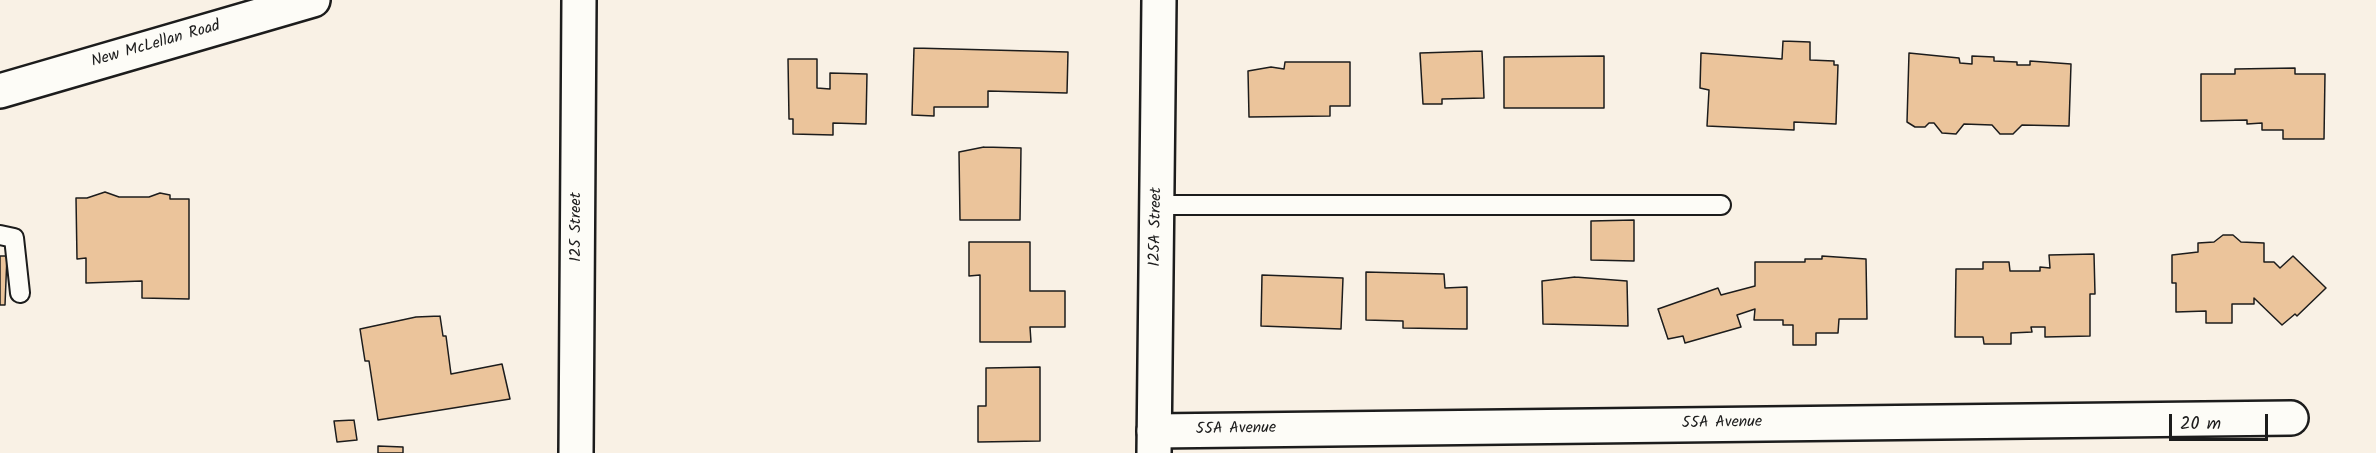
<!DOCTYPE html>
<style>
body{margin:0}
#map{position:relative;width:2376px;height:453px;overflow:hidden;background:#f9f1e5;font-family:Kalam,sans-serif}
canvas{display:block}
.scale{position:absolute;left:2169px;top:414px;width:99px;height:27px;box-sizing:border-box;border:3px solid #1c1c1c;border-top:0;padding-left:8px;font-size:18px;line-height:21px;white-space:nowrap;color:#1c1c1c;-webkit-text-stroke:4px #fdfcf7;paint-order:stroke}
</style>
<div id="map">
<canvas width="2376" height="453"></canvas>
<div class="scale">20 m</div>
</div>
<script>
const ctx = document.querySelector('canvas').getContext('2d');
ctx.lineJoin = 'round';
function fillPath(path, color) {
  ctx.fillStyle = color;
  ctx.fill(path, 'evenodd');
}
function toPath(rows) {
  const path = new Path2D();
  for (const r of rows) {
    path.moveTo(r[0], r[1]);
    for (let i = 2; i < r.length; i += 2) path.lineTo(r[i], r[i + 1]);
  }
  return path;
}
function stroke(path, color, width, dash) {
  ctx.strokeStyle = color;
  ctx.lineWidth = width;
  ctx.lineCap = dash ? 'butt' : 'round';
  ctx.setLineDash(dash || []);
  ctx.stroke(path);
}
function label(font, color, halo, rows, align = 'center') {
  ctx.font = font + ' Kalam,sans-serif';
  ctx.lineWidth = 6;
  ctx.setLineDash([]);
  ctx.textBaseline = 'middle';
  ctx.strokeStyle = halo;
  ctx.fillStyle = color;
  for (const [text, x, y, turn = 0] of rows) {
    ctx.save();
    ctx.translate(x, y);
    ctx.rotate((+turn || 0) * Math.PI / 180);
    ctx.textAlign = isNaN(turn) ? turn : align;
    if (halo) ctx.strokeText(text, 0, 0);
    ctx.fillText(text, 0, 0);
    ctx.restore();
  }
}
const building = toPath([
 [1783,41,1810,42,1810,60,1834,61,1834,65,1838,65,1836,124,1794,122,1794,130,1707,126,1709,90,1700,88,1701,53,1782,59,1783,41],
 [914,48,1068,52,1067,93,988,91,988,107,934,107,934,116,912,115,914,48],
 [1482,51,1484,98,1442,99,1442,104,1423,104,1420,53,1482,51],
 [1909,53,1959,58,1960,63,1972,64,1972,56,1994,57,1994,61,2017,62,2017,65,2030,65,2030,61,2071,64,2069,126,2022,125,2013,134,2000,134,1992,125,1964,124,1956,134,1942,133,1934,123,1929,123,1925,127,1915,127,1907,122,1909,53],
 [1604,56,1604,108,1504,108,1504,57,1604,56],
 [788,59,817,59,817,88,830,89,830,73,867,74,866,124,833,123,833,135,793,134,793,119,789,119,788,59],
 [1285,62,1350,62,1350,106,1330,106,1330,116,1249,117,1248,71,1271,67,1284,69,1285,62],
 [2295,68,2295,74,2325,74,2324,139,2283,139,2283,130,2262,130,2262,123,2247,124,2247,120,2201,121,2201,74,2235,74,2235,69,2295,68],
 [984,147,1021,148,1020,220,960,220,959,152,984,147],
 [105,192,119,197,149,197,160,193,170,195,170,199,189,199,189,299,142,298,142,281,86,283,86,258,77,259,76,198,87,198,105,192],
 [1634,220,1634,261,1591,260,1591,221,1634,220],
 [2223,235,2233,235,2241,242,2264,243,2264,262,2274,262,2280,268,2293,256,2326,288,2297,316,2295,314,2282,325,2254,298,2254,304,2232,304,2232,323,2206,323,2206,311,2176,312,2176,283,2172,283,2172,255,2198,252,2198,243,2214,242,2223,235],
 [969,242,1030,242,1030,291,1065,291,1065,327,1030,327,1031,342,980,342,980,275,969,276,969,242],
 [2094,254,2095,294,2090,294,2090,336,2045,337,2045,327,2031,327,2032,332,2011,333,2011,344,1984,344,1983,337,1955,337,1956,269,1983,269,1983,262,2009,262,2010,271,2040,271,2040,267,2050,268,2049,255,2094,254],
 [0,256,7,256,5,305,0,305,0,256],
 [1822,256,1866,259,1867,319,1839,319,1838,333,1816,333,1816,345,1793,345,1793,325,1783,325,1783,320,1754,320,1755,309,1737,315,1741,327,1685,343,1683,336,1668,339,1658,309,1718,288,1721,295,1755,286,1755,262,1805,262,1805,259,1822,259,1822,256],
 [1366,272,1444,274,1445,288,1467,287,1467,329,1403,328,1403,321,1366,320,1366,272],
 [1262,275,1343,278,1341,329,1261,326,1262,275],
 [1575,277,1627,281,1628,326,1543,324,1542,281,1575,277],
 [440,316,443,336,446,336,451,374,502,364,510,399,378,420,369,361,365,361,360,329,416,317,440,316],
 [1040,367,1040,441,978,442,978,406,986,406,986,368,1040,367],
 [354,420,357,440,337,442,334,421,354,420],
 [378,446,403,447,403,453,378,453,378,446]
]);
fillPath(building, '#ebc49b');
stroke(building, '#1c1c1c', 1.5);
const service = toPath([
 [1157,205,1721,205],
 [0,235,14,238,20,293]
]);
const minor = toPath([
 [1154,431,2291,418],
 [576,453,579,0]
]);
const tertiary = toPath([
 [0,91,313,0],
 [1154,453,1159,0]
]);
stroke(service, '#1c1c1c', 22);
stroke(minor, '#1c1c1c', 38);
stroke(tertiary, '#1c1c1c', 38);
stroke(service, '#fdfcf7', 18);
stroke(minor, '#fdfcf7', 33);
stroke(tertiary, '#fdfcf7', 33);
label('16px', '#1c1c1c', '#fdfcf7', [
 ["New McLellan Road",156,45,-16],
 ["125 Street",577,227,-90],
 ["125A Street",1157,227,-89],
 ["55A Avenue",1722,424,-1],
 ["55A Avenue",1236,430,-1]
]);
</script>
